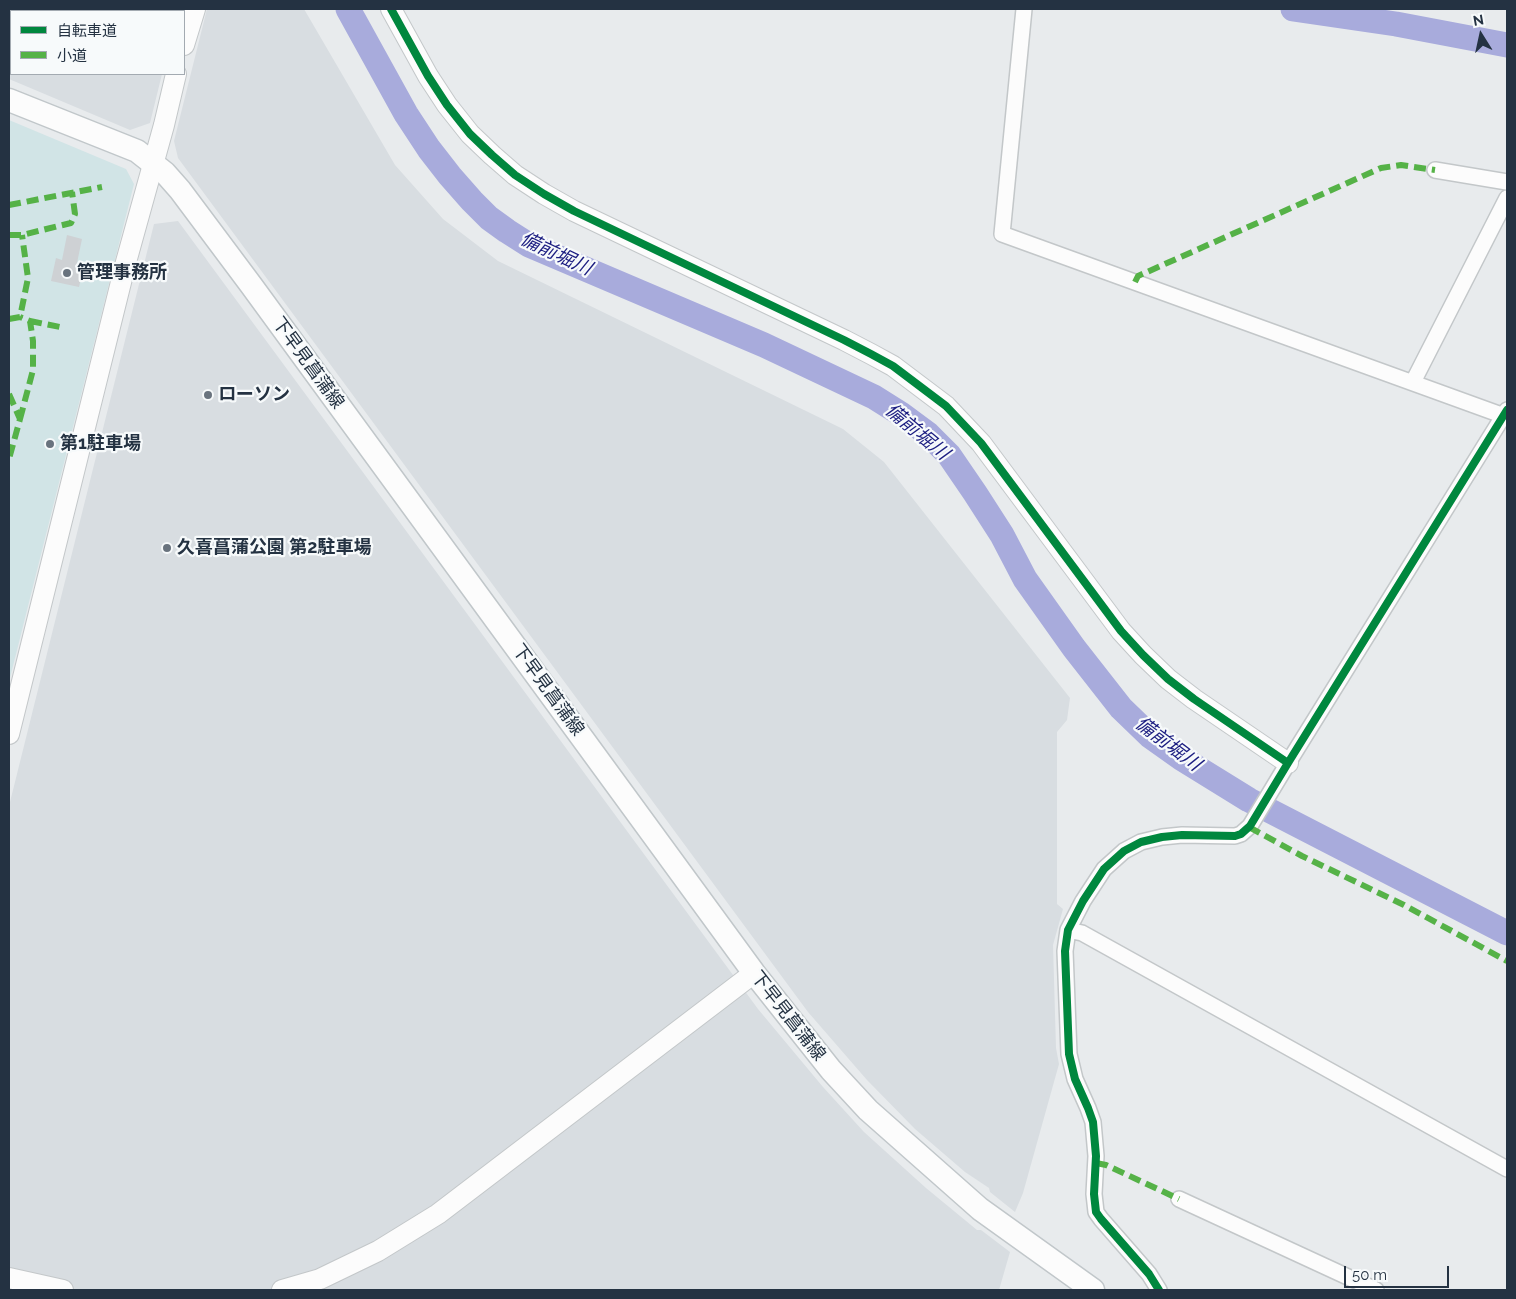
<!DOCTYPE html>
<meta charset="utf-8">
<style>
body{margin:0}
#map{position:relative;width:1516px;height:1299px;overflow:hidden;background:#e8ebed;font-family:Raleway,"Noto Sans JP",sans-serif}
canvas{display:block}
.frame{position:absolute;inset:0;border:10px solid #243242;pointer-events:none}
.legend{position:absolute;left:10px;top:10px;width:175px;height:65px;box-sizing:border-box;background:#f7fafb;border:1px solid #a3aab1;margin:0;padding:6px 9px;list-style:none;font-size:15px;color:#243242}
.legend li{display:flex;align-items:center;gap:10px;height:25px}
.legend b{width:25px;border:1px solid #a3aab1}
.north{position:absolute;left:1456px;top:10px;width:50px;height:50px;-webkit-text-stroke:4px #f7fafb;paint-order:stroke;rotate:350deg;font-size:14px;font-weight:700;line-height:20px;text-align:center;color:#243242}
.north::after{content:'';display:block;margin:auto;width:18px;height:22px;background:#243242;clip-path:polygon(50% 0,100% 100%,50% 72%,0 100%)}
.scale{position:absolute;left:1344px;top:1266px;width:105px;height:22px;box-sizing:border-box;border:2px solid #243242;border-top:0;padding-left:6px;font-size:15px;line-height:18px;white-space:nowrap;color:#243242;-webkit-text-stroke:4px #f7fafb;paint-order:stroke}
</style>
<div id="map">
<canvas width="1516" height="1299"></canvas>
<div class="frame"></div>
<ul class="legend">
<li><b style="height:6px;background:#00873e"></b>自転車道</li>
<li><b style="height:6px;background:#55b247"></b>小道</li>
</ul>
<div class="north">N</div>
<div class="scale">50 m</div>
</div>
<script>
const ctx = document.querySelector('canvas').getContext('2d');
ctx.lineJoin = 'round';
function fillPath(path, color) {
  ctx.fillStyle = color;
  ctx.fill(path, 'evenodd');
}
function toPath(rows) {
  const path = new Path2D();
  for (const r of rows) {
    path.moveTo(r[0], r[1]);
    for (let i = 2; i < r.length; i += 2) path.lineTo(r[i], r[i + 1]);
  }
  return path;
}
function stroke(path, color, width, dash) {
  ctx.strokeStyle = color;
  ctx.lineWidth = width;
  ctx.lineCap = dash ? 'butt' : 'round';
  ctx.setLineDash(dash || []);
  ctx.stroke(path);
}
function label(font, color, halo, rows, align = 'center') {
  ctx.font = font + ' Raleway,"Noto Sans JP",sans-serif';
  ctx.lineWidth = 4.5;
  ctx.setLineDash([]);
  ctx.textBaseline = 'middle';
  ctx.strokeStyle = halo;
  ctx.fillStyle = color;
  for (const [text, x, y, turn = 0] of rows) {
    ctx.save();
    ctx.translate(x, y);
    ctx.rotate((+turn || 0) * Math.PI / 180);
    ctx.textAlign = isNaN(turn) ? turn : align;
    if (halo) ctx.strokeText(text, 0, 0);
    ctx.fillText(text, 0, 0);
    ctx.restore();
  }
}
fillPath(toPath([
 [9,9,178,9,177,11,11,11,11,74,162,74,150,123,130,130,9,79],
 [207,9,304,9,395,165,443,219,498,261,843,429,884,462,1070,698,1067,720,1057,732,1057,904,1063,909,1053,945,1056,1048,1059,1064,1023,1193,1015,1212,990,1192,989,1188,965,1172,915,1129,867,1080,808,1012,178,158,174,141],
 [178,221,758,1009,823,1087,864,1132,926,1188,977,1230,981,1230,1010,1252,999,1290,9,1290,9,806,154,224]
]), '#d8dde1');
fillPath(toPath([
 [9,120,126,169,134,184,9,682]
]), '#d1e4e6');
stroke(toPath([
 [348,9,406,114,429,149,450,176,472,201,489,218,507,231,529,245,764,345,874,397,901,414,928,434,949,455,975,493,1002,535,1025,579,1074,648,1121,708,1150,736,1181,758,1249,800,1507,933],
 [1293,9,1396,24,1507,45]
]), '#a8abdc', 25);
fillPath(toPath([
 [67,235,82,239,77,263,84,265,79,287,51,281,56,258,62,260]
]), '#ced1d4');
const minor = toPath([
 [1024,9,1002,234,1507,417],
 [1435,170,1507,182],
 [1413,382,1507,198],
 [1068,930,1082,933,1507,1169],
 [1179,1199,1376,1290],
 [1159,1290,1149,1274,1101,1219,1096,1212,1094,1194,1096,1156,1093,1122,1088,1108,1075,1079,1069,1054,1065,951,1068,930,1083,901,1104,869,1124,851,1141,842,1162,837,1182,835,1235,836,1241,834,1250,826,1288,763,1507,410]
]);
const tertiary = toPath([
 [391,9,428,76,447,105,470,134,492,155,515,175,544,194,574,211,844,340,871,354,893,366,946,406,981,443,1121,631,1143,655,1168,679,1194,699,1288,763],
 [184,45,195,9],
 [9,734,126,262,164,125,176,74],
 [9,1278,63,1290],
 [282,1290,320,1279,378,1251,438,1214,754,973]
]);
const secondary = toPath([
 [9,100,137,151,165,173,180,190,251,285,754,973,831,1070,868,1110,980,1209,1093,1290]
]);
stroke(minor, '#c3c7c9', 18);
stroke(tertiary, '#c3c7c9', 22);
stroke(secondary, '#c1c7ca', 25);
stroke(minor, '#fcfcfc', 15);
stroke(tertiary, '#fcfcfc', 20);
stroke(secondary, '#fcfcfc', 22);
stroke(toPath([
 [9,205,102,187],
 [9,235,22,235,71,223,75,214,72,192],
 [1135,282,1138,276,1381,168,1401,165,1435,170],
 [9,319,20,317,28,278,22,235],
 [30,321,65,328],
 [9,394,20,419,9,459],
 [20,419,33,370,33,341,30,321,20,317],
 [1249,827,1302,856,1404,905,1507,961],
 [1096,1163,1106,1165,1179,1199]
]), '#55b247', 6, [12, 6]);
stroke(toPath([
 [391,9,428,76,447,105,470,134,492,155,515,175,544,194,574,211,844,340,871,354,893,366,946,406,981,443,1121,631,1143,655,1168,679,1194,699,1288,763],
 [1159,1290,1149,1274,1101,1219,1096,1212,1094,1194,1096,1156,1093,1122,1088,1108,1075,1079,1069,1054,1065,951,1068,930,1083,901,1104,869,1124,851,1141,842,1162,837,1182,835,1235,836,1241,834,1250,826,1288,763,1507,410]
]), '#00873e', 8);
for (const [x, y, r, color] of [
 [67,273,5,"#69737e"],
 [208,395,5,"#69737e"],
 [50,444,5,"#69737e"],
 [167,548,5,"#69737e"]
]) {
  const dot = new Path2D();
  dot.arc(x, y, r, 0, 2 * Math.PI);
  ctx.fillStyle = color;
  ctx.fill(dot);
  stroke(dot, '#f7fafb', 2);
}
label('bold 18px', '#243242', '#f7fafb', [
 ["管理事務所",77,273],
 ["ローソン",218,395],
 ["第1駐車場",60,444],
 ["久喜菖蒲公園 第2駐車場",177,548]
], 'left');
label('18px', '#243242', '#f7fafb', [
 ["下早見菖蒲線",308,363,54],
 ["下早見菖蒲線",548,690,54],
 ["下早見菖蒲線",788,1016,52]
]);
label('italic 19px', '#1b1d81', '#f7fafb', [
 ["備前堀川",556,254,25],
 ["備前堀川",917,432,40],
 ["備前堀川",1168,744,37]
]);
</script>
